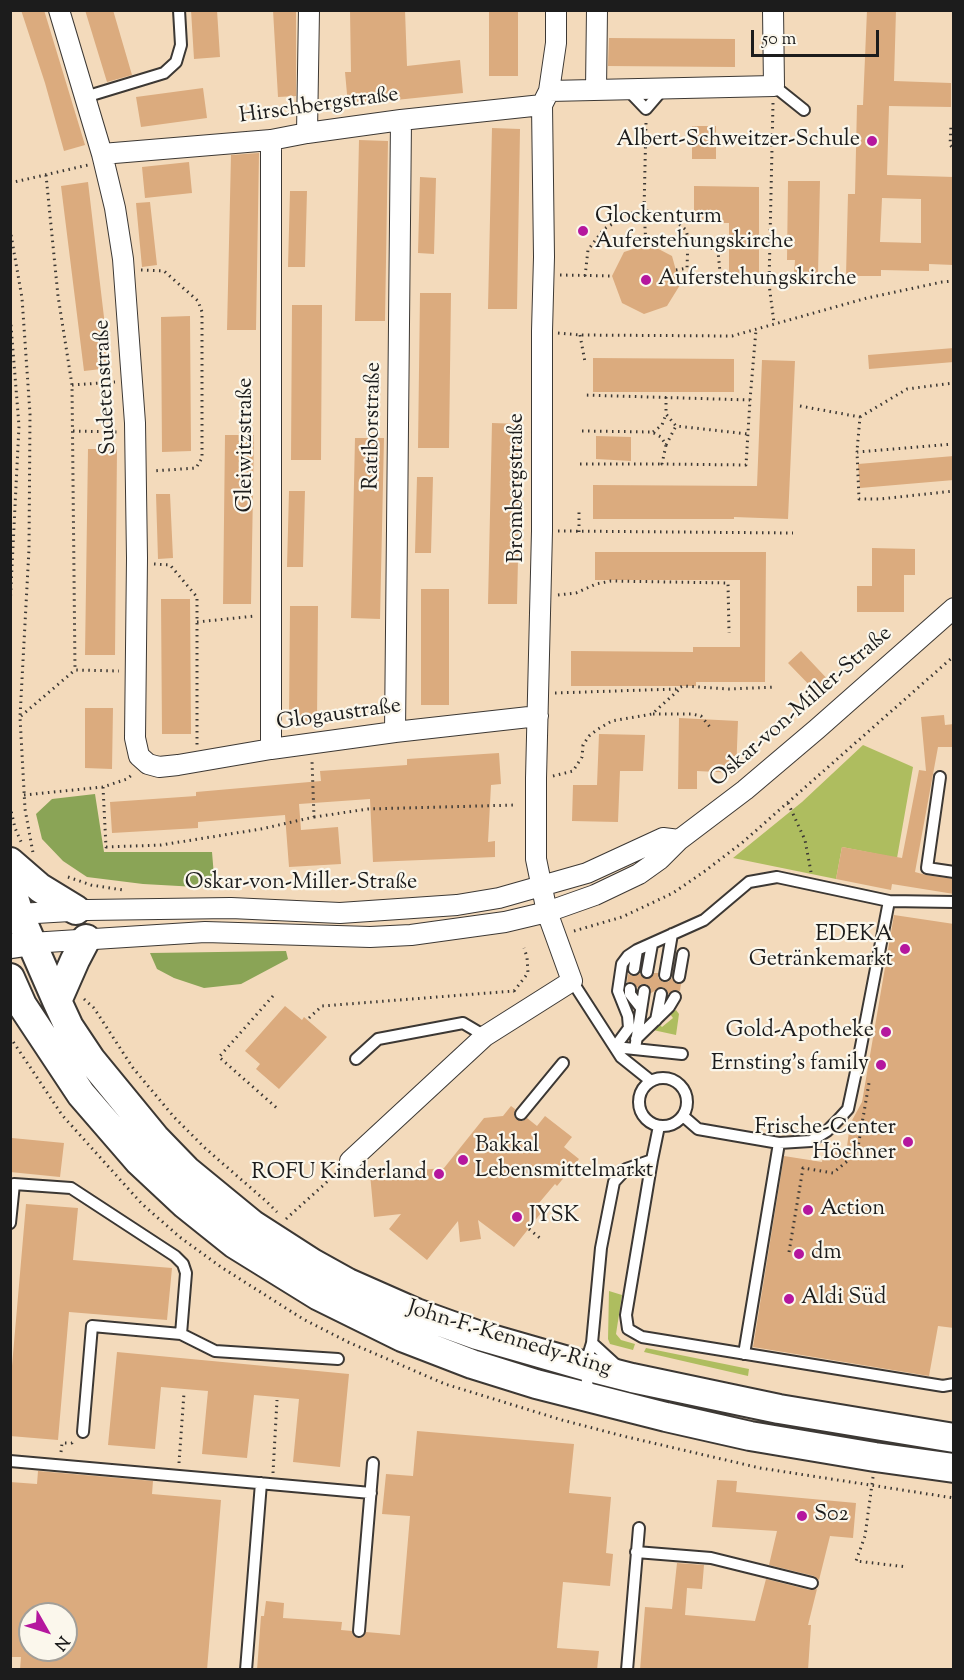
<!DOCTYPE html>
<meta charset="utf-8">
<style>
body{margin:0}
#map{position:relative;width:964px;height:1680px;overflow:hidden;background:#f3dabb;font-family:"Sorts Mill Goudy",serif}
canvas{display:block}
.frame{position:absolute;inset:0;border:12px solid #1c1c1c;pointer-events:none}
.north{position:absolute;left:18px;top:1602px;width:60px;height:60px;box-sizing:border-box;background:#fbf7ec;border:2px solid #a29f99;border-radius:50%;rotate:129deg;font-size:16px;font-weight:700;line-height:24px;text-align:center;color:#1c1c1c}
.north::after{content:'';display:block;margin:auto;width:21px;height:27px;background:#b5179e;clip-path:polygon(50% 0,100% 100%,50% 72%,0 100%)}
.scale{position:absolute;left:751px;top:30px;width:128px;height:27px;box-sizing:border-box;border:3px solid #1c1c1c;border-top:0;padding-left:8px;font-size:18px;line-height:21px;white-space:nowrap;color:#1c1c1c;-webkit-text-stroke:4px #fbf7ec;paint-order:stroke}
</style>
<div id="map">
<canvas width="964" height="1680"></canvas>
<div class="frame"></div>
<div class="north">N</div>
<div class="scale">50 m</div>
</div>
<script>
const ctx = document.querySelector('canvas').getContext('2d');
ctx.lineJoin = 'round';
function fillPath(path, color) {
  ctx.fillStyle = color;
  ctx.fill(path, 'evenodd');
}
function toPath(rows) {
  const path = new Path2D();
  for (const r of rows) {
    if (r.length === 3) {
      path.moveTo(r[0] + r[2], r[1]);
      path.arc(r[0], r[1], r[2], 0, 2 * Math.PI);
      continue;
    }
    path.moveTo(r[0], r[1]);
    for (let i = 2; i < r.length; i += 2) path.lineTo(r[i], r[i + 1]);
  }
  return path;
}
function stroke(path, color, width, dash) {
  ctx.strokeStyle = color;
  ctx.lineWidth = width;
  ctx.lineCap = dash ? 'butt' : 'round';
  ctx.setLineDash(dash || []);
  ctx.stroke(path);
}
function label(font, color, halo, rows, align = 'center') {
  ctx.font = font + ' "Sorts Mill Goudy",serif';
  ctx.lineWidth = 4.5;
  ctx.setLineDash([]);
  ctx.textBaseline = 'middle';
  ctx.strokeStyle = halo;
  ctx.fillStyle = color;
  for (const [text, x, y, turn = 0] of rows) {
    ctx.save();
    ctx.translate(x, y);
    ctx.rotate((+turn || 0) * Math.PI / 180);
    ctx.textAlign = isNaN(turn) ? turn : align;
    if (halo) ctx.strokeText(text, 0, 0);
    ctx.fillText(text, 0, 0);
    ctx.restore();
  }
}
fillPath(toPath([
 [863,745,913,767,897,858,842,847,836,879,733,858,802,802],
 [676,1010,679,1014,676,1035,653,1030,659,1024,662,1027,673,1018,670,1014],
 [609,1291,622,1295,616,1334,621,1340,635,1344,633,1350,610,1344,608,1339],
 [646,1348,749,1369,748,1376,644,1352]
]), '#aebd5f');
fillPath(toPath([
 [95,794,104,852,212,852,215,888,143,884,87,877,63,861,42,839,36,814,52,799],
 [286,951,288,959,241,984,204,988,174,978,157,969,150,953]
]), '#8aa456');
fillPath(toPath([
 [21,10,44,10,85,145,64,151,45,83],
 [85,10,113,10,132,75,107,82],
 [191,10,217,10,220,57,194,59],
 [273,10,296,10,296,96,278,97],
 [350,10,405,10,407,66,460,60,463,93,348,105,345,72,351,72],
 [489,10,518,10,518,76,489,76],
 [867,10,896,10,894,81,951,83,951,107,889,106,887,175,954,177,954,265,929,264,929,271,881,270,881,276,846,276,848,194,855,194,857,105,863,105],
 [882,198,921,199,921,243,880,242],
 [609,38,735,39,735,67,608,66],
 [203,88,207,118,141,127,136,97],
 [692,126,716,126,716,159,692,159],
 [492,128,520,129,517,309,488,309],
 [359,140,388,141,385,321,355,321],
 [259,153,256,330,227,330,231,155],
 [189,162,192,193,145,198,142,167],
 [420,177,436,178,434,254,418,253],
 [788,181,820,181,818,275,794,274,795,260,787,260],
 [88,182,110,368,84,371,61,186],
 [694,186,759,187,759,277,729,277,729,223,694,223],
 [290,191,307,191,305,267,288,267],
 [150,202,157,265,142,267,136,203],
 [649,244,672,256,680,285,667,306,644,314,622,303,612,276,624,252],
 [420,293,451,293,449,448,418,448],
 [292,305,322,305,321,460,291,460],
 [190,316,191,451,162,452,161,317],
 [954,348,954,362,869,369,868,355],
 [593,358,734,359,734,392,593,392],
 [762,360,795,361,788,519,734,517,734,519,593,519,593,485,757,486],
 [492,423,521,424,517,604,488,604],
 [225,435,254,435,251,604,223,604],
 [596,436,631,437,631,461,596,459],
 [355,438,384,438,380,619,351,618],
 [88,449,117,449,115,655,85,655],
 [954,456,954,480,860,488,858,464],
 [417,477,433,477,431,553,415,553],
 [289,491,305,491,303,567,287,567],
 [156,494,170,494,173,558,158,559],
 [872,548,915,549,915,575,904,575,904,612,857,612,857,586,872,586],
 [595,552,766,552,765,682,696,682,696,686,571,686,571,651,693,652,693,647,740,647,740,580,595,580],
 [421,589,449,589,449,705,421,705],
 [161,599,190,599,191,734,162,734],
 [290,606,318,606,317,721,289,721],
 [801,651,833,685,821,697,788,663],
 [85,708,113,708,112,769,85,768],
 [944,715,945,725,954,724,954,747,938,747,915,872,926,875,954,879,954,894,892,884,891,890,836,879,842,847,902,858,919,770,926,771,921,717],
 [679,718,738,721,736,773,697,771,697,789,678,789],
 [599,734,645,735,643,771,620,771,618,822,572,821,573,785,597,785],
 [499,753,501,784,491,785,488,842,495,841,495,857,373,862,370,799,299,804,301,830,338,827,341,864,289,867,285,815,198,822,198,828,112,833,110,802,196,796,196,792,321,781,320,771,407,765,407,759],
 [894,915,954,924,954,1328,938,1326,929,1376,753,1347,784,1156,822,1162,824,1151,846,1154,850,1124,862,1102],
 [654,973,658,973,658,978,663,982,668,982,672,978,675,983,681,984,680,991,675,990,668,994,666,989,662,987,651,993,651,988,646,984,641,984,637,988,633,982,627,982,628,974,633,976,640,974,646,979,652,977],
 [285,1006,302,1020,304,1017,327,1037,279,1089,256,1069,260,1064,245,1051],
 [511,1106,515,1109,514,1116,517,1120,523,1121,527,1118,537,1126,545,1116,572,1137,564,1147,579,1159,557,1186,555,1184,539,1203,545,1208,514,1247,478,1220,481,1239,460,1242,458,1221,427,1260,389,1229,401,1214,374,1217,370,1174,444,1168,484,1118,503,1116],
 [12,1138,64,1143,60,1177,10,1172],
 [26,1204,78,1208,73,1260,172,1268,167,1320,69,1312,58,1440,10,1436,10,1389],
 [117,1352,349,1374,340,1467,293,1462,299,1399,254,1395,247,1458,202,1454,208,1391,161,1387,155,1449,108,1445],
 [417,1431,574,1444,569,1493,611,1497,606,1553,613,1554,610,1586,563,1582,557,1648,599,1651,597,1670,257,1670,261,1616,264,1616,266,1601,284,1603,283,1618,342,1622,341,1630,352,1631,353,1635,358,1638,363,1637,366,1632,400,1635,410,1516,382,1514,386,1474,413,1476],
 [38,1471,153,1481,152,1494,221,1500,207,1670,20,1670,21,1657,10,1657,10,1482,37,1484],
 [30,1614,66,1614,66,1650,30,1650],
 [717,1480,737,1481,736,1492,856,1503,853,1538,830,1536,819,1580,814,1576,769,1565,777,1531,712,1527],
 [677,1563,704,1565,702,1589,687,1588,685,1615,755,1621,766,1579,810,1590,817,1589,808,1625,811,1625,808,1670,640,1670,645,1607,672,1609]
]), '#dbab7e');
const service = toPath([
 [774,86,804,110],
 [626,88,646,109,664,88],
 [85,97,164,73,176,62,181,45,179,10],
 [940,777,927,868,954,872],
 [889,901,954,902],
 [634,969,637,950],
 [647,972,652,944],
 [665,975,672,934],
 [679,977,683,954],
 [572,981,621,1057,651,1081],
 [630,989,630,994,641,1008],
 [656,1020,661,994],
 [636,1039,669,1007,675,997],
 [615,1047,629,1028,628,1016,618,991,622,964,628,956,637,950,704,920,749,882,777,877,889,901,857,1067,848,1109,838,1120,827,1131,811,1141,779,1143,698,1129,683,1116],
 [615,1047,682,1054],
 [635,1049,644,991],
 [356,1059,378,1039,463,1023,485,1036],
 [663,1102,24],
 [521,1114,563,1063],
 [652,1160,626,1315,628,1329,642,1337,943,1386,954,1384],
 [10,1223,14,1184,71,1188,175,1256,183,1264,186,1273,181,1334],
 [592,1343,616,1365],
 [744,1354,779,1143],
 [589,1396,585,1366,592,1343,601,1248,614,1182,626,1169,652,1160,659,1126],
 [83,1432,92,1326,181,1334,215,1351,338,1359],
 [10,1461,371,1493],
 [636,1552,711,1558,812,1583],
 [359,1631,373,1463],
 [246,1670,261,1483],
 [627,1670,639,1528]
]);
const minor = toPath([
 [59,10,102,154,115,208,123,259,135,423,137,558,135,738,139,756,148,764,159,767,178,765,271,749,395,732,538,716],
 [596,89,597,10],
 [549,91,774,86,773,10],
 [307,133,309,10],
 [271,140,271,749],
 [102,154,271,140,307,133,401,120,542,105],
 [395,732,401,120],
 [19,914,87,910,231,908,340,913,457,905,499,898,587,873,663,838,679,840],
 [31,943,205,932,370,937,411,935,505,922,547,912,595,895,639,874,660,859,679,840,745,790,817,729,954,608],
 [350,1161,485,1036,572,981,547,912,536,859,536,778,542,531,542,331,544,257,542,105,549,91,556,43,556,10]
]);
const tertiary = toPath([
 [10,946,31,943]
]);
const secondary = toPath([
 [10,862,40,888,76,910],
 [10,885,19,914,57,1001,69,1027,91,1060,155,1138,186,1170,253,1225,312,1263,348,1283,416,1313,477,1335,585,1366,632,1378,779,1409,954,1438],
 [10,978,22,1005,81,1094,139,1161,185,1204,235,1244,319,1296,402,1337,472,1364,536,1384,666,1417,750,1436,875,1457,954,1468],
 [57,1001,75,960,86,939]
]);
stroke(service, '#3c3834', 14);
stroke(minor, '#3c3834', 22);
stroke(tertiary, '#3c3834', 27);
stroke(secondary, '#3c3834', 32);
stroke(toPath([
 [773,103,769,284,774,323],
 [646,123,644,210,671,217,686,230,688,238,718,251,721,283,769,284],
 [954,123,951,126,950,145,954,149],
 [46,175,58,296,72,385,75,670,119,671],
 [10,183,88,165],
 [10,229,22,298,30,414,29,549,20,717,25,809,33,853],
 [141,270,164,271,198,301,202,312,202,458,196,468,152,471],
 [676,270,687,268,688,238],
 [560,275,612,276],
 [585,276,588,250,604,229,629,214,644,210,646,245],
 [10,313,19,426,10,607],
 [558,333,580,335,732,336,867,298,942,282,954,281],
 [580,335,585,362],
 [72,385,115,382],
 [666,397,666,414,676,426,748,434],
 [750,400,756,330],
 [800,406,860,417,857,451],
 [860,417,907,389,954,383],
 [73,431,118,432],
 [582,431,652,432,661,437,666,445,662,464,746,465,750,400,583,395],
 [653,432,662,425,666,414],
 [954,444,857,452,859,499,880,499,954,491],
 [666,445,676,426],
 [580,464,662,464],
 [558,531,793,533],
 [579,532,579,508],
 [154,564,170,565,197,597,197,746],
 [558,595,576,593,596,584,611,581,728,583,729,633],
 [197,622,255,616],
 [555,693,676,689,683,686,729,689,776,687],
 [653,714,692,714,701,716,710,727],
 [21,716,75,670],
 [553,776,573,771,582,757,583,745,589,736,598,729,612,721,652,714,681,688],
 [103,787,106,847,161,845,261,829,314,817,312,761],
 [24,795,103,787,127,779,133,774],
 [788,803,805,840,811,872],
 [10,806,15,828,22,844],
 [314,817,368,809,516,805],
 [68,877,91,885,123,890],
 [574,931,622,917,673,893,705,871,743,842,954,656],
 [514,991,528,973,527,957,524,948],
 [273,996,219,1057,278,1109],
 [84,999,94,1008,133,1068,174,1117,205,1148,267,1202,277,1212],
 [309,1018,322,1006,514,991,516,994],
 [10,1037,62,1115,142,1204,181,1238,221,1267,303,1319,348,1342,445,1384,562,1420,623,1436,760,1468,954,1498],
 [286,1219,339,1171],
 [529,1229,541,1239],
 [789,1252,803,1168,833,1173,857,1153,869,1083],
 [61,1452,62,1443,72,1443,73,1439],
 [179,1463,184,1393],
 [273,1473,277,1400],
 [873,1477,865,1536,856,1561,907,1567]
]), '#3c3834', 3, [1.5, 4.5]);
stroke(service, '#fff', 10);
stroke(minor, '#fff', 20);
stroke(tertiary, '#fff', 24);
stroke(secondary, '#fff', 28);
for (const [x, y, r, color] of [
 [872,141,6,"#b5179e"],
 [583,231,6,"#b5179e"],
 [646,280,6,"#b5179e"],
 [905,949,6,"#b5179e"],
 [886,1032,6,"#b5179e"],
 [881,1065,6,"#b5179e"],
 [908,1142,6,"#b5179e"],
 [463,1160,6,"#b5179e"],
 [439,1174,6,"#b5179e"],
 [808,1210,6,"#b5179e"],
 [517,1217,6,"#b5179e"],
 [799,1254,6,"#b5179e"],
 [789,1299,6,"#b5179e"],
 [802,1516,6,"#b5179e"]
]) {
  const dot = new Path2D();
  dot.arc(x, y, r, 0, 2 * Math.PI);
  ctx.fillStyle = color;
  ctx.fill(dot);
  stroke(dot, '#fbf7ec', 2);
}
label('22px', '#1c1c1c', '#fbf7ec', [
 ["Hirschbergstraße",319,107,-8],
 ["Sudetenstraße",107,387,-93],
 ["Ratiborstraße",374,426,-89],
 ["Gleiwitzstraße",247,445,-90],
 ["Brombergstraße",518,488,-90],
 ["Oskar-von-Miller-Straße",802,708,-41],
 ["Glogaustraße",339,716,-8],
 ["Oskar-von-Miller-Straße",301,884],
 ["John-F.-Kennedy-Ring",509,1340,17]
]);
label('22px', '#1c1c1c', '#fbf7ec', [
 ["Albert-Schweitzer-Schule",860,141,"right"],
 ["Glockenturm",595,218],
 ["Auferstehungskirche",595,243],
 ["Auferstehungskirche",658,280],
 ["EDEKA",893,936,"right"],
 ["Getränkemarkt",893,961,"right"],
 ["Gold-Apotheke",874,1032,"right"],
 ["Ernsting's family",869,1065,"right"],
 ["Frische-Center",896,1129,"right"],
 ["Höchner",896,1154,"right"],
 ["Bakkal",475,1147],
 ["Lebensmittelmarkt",475,1172],
 ["ROFU Kinderland",427,1174,"right"],
 ["Action",820,1210],
 ["JYSK",529,1217],
 ["dm",811,1254],
 ["Aldi Süd",801,1299],
 ["S02",814,1516]
], 'left');
</script>
